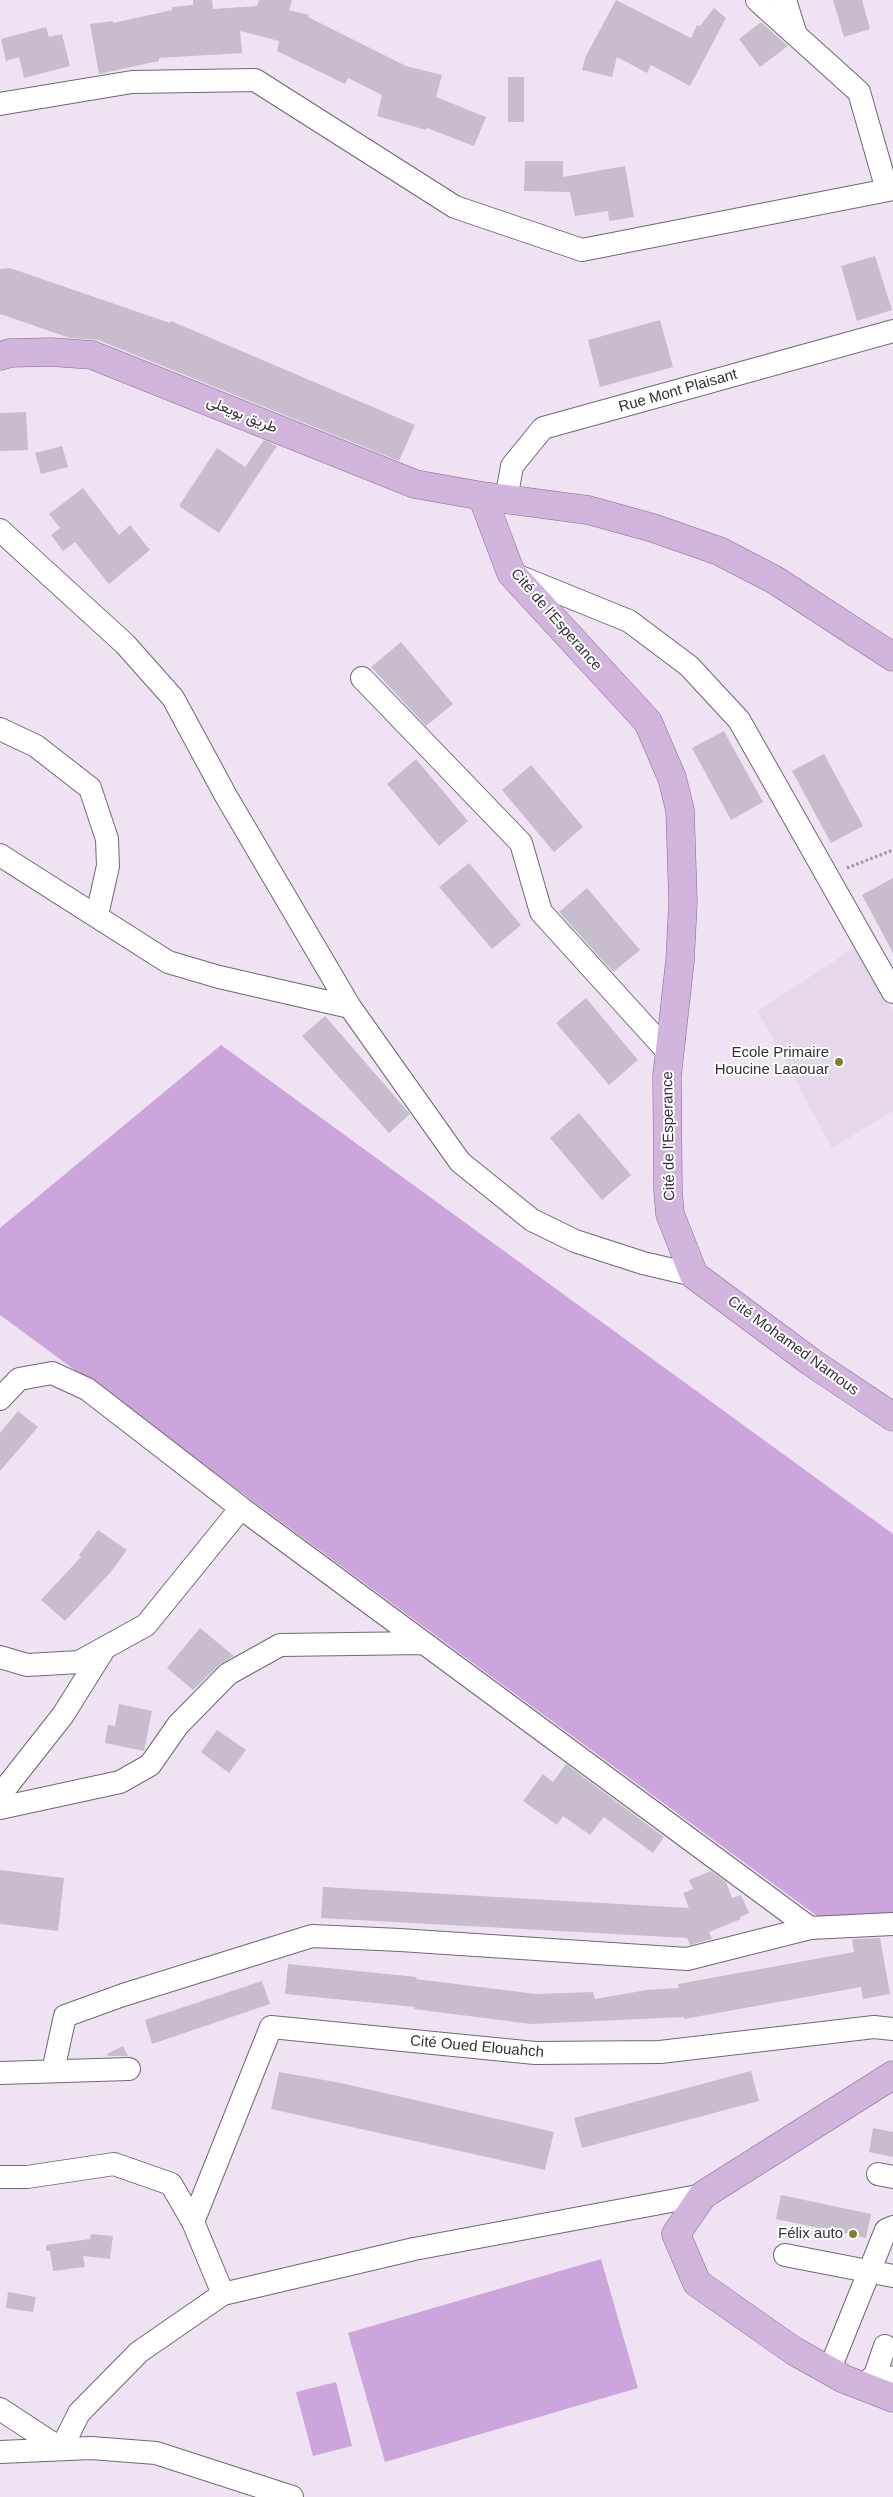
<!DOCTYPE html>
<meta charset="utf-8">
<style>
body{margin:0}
canvas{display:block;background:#efe3f3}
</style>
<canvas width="893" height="2497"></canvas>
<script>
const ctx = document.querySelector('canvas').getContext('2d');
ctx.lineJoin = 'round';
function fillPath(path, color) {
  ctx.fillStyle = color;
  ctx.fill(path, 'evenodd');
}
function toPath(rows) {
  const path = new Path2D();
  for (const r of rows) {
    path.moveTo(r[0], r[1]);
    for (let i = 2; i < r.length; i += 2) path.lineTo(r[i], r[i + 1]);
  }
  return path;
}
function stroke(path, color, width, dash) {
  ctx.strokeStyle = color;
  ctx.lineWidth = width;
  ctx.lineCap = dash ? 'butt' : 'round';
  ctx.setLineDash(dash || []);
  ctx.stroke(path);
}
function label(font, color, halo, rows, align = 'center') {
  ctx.font = font + ' Helvetica,Vazirmatn,sans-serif';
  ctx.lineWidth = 4;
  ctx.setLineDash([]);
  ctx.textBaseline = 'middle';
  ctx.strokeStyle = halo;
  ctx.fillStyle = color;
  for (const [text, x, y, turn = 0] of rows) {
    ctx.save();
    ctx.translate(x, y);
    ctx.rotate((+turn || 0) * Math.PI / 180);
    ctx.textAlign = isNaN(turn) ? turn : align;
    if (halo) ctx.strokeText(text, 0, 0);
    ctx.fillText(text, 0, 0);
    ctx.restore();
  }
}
fillPath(toPath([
 [854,948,893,1012,893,1111,832,1148,758,1011]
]), '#e7d7ed');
fillPath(toPath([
 [221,1045,893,1534,893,1918,821,1919,0,1315,0,1228],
 [601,2259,638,2388,385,2462,348,2333],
 [336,2382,352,2446,313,2456,296,2392]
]), '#cda5dd');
fillPath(toPath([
 [193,0,212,0,213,9,257,6,259,0,292,0,289,10,309,15,308,17,406,66,442,75,436,97,486,117,474,146,427,128,426,130,377,116,382,95,348,78,345,84,277,51,279,41,240,31,242,53,159,58,159,61,99,74,90,24,113,21,113,23,172,10,172,7,193,5],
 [616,0,691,38,697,25,700,26,714,8,726,18,690,86,651,65,647,73,617,57,612,77,582,70,585,58],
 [833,0,862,0,870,29,844,37],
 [761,22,788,46,760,67,739,39],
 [46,27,49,37,62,34,70,66,24,78,19,57,6,61,1,39],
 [508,77,524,77,524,122,508,122],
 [525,161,563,161,563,177,625,166,634,217,609,221,608,211,575,216,570,192,524,191],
 [875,256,892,310,857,321,841,266],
 [10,268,170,323,171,321,415,425,399,461,98,340,70,338,0,314,0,269],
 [660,320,673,367,600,387,588,340],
 [26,412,28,450,0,451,0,413],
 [264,440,277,446,219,533,179,506,217,448,245,467],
 [62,446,68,467,41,474,35,453],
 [83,488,119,535,130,525,150,550,109,584,75,542,63,551,51,535,60,528,49,514],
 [401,642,453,704,426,726,371,667],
 [724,731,763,802,731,820,692,748],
 [824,754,863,826,831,843,792,771],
 [416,759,468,821,439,846,387,784],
 [531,765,583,827,554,852,502,790],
 [469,863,521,925,492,949,439,887],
 [893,878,893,953,862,895],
 [587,888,640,950,613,972,559,912],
 [586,998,638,1060,609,1085,556,1023],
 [325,1016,410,1114,389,1133,302,1036],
 [579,1113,631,1175,602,1200,550,1138],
 [18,1411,38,1427,0,1471,0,1433],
 [98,1530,127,1550,110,1573,65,1621,41,1600,81,1557,79,1555],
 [200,1628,234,1656,219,1665,193,1690,167,1668],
 [119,1704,152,1711,144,1751,105,1743,108,1725,115,1726],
 [217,1730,246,1750,229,1773,201,1752],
 [566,1764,664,1837,653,1853,604,1817,590,1835,563,1816,557,1825,523,1801,543,1774,553,1782],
 [0,1870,64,1878,58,1931,0,1924],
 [711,1871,726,1882,732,1898,741,1895,749,1913,740,1917,741,1919,709,1932,712,1939,690,1945,687,1938,321,1918,323,1887,689,1908,683,1893,693,1889,689,1880],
 [880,1938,890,1994,863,1999,861,1987,684,2019,684,2017,531,2024,414,2009,415,2007,285,1994,288,1964,417,1977,416,1979,536,1994,593,1992,595,1999,647,1990,679,1988,678,1984,854,1952,852,1939],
 [262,1981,270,2004,152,2044,145,2020],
 [123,2046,128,2056,108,2056,107,2054],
 [751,2071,759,2101,582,2148,574,2118],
 [279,2072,341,2083,554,2132,545,2170,271,2109],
 [873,2128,893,2132,893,2157,869,2152],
 [781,2195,871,2214,866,2238,776,2219],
 [91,2234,113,2236,110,2259,83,2256,85,2267,53,2271,50,2251,46,2251,46,2245,90,2239],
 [8,2292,36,2297,33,2312,6,2308]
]), '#c8bdcd');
const minor = toPath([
 [757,0,859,92,887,190],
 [785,0,796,35],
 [0,104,132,82,255,80,455,207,582,250,893,189],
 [506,500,512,466,543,428,893,331],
 [0,530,125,644,173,698,226,796,350,1007],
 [513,574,629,621,689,666,739,720,893,992],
 [362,678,521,843,541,912,669,1053],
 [0,729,36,746,90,788,107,839,108,866,97,915],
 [0,855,168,962,219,977,350,1007,460,1162,532,1220,575,1241,643,1263,694,1275],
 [0,1399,19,1379,52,1373,87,1389,241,1508,146,1625,79,1662,27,1665,0,1657],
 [241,1508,810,1928],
 [0,1795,63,1715,103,1651],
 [0,1808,120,1782,150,1765,178,1725,228,1674,280,1645,424,1643],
 [53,2071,65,2016,123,1995,312,1936,400,1940,687,1959,810,1928,893,1924],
 [0,2073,129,2069],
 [878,2174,893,2177],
 [0,2177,27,2177,114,2164,171,2184,193,2222],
 [785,2255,893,2276],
 [223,2294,414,2249,703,2195],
 [829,2371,886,2230,893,2227],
 [875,2375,885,2346],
 [864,2385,875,2375,893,2378],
 [0,2409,61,2449,79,2413,139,2352,223,2294,193,2222,271,2027,535,2053,660,2052,874,2027,893,2029],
 [0,2452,91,2448,156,2453,292,2497]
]);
const major = toPath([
 [0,356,10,353,51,352,92,355,415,484,482,496,588,510,653,528,719,551,775,580,893,657],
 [482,496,511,573,648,722,672,778,680,810,683,902,680,961,667,1076,668,1190,670,1214,694,1275,811,1362,893,1417],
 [893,2075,703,2195,676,2234,697,2283,794,2351,844,2379,893,2398]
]);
stroke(minor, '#706774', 24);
stroke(major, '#876694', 29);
stroke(toPath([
 [847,868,893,850]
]), '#9c939f', 3, [2.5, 2.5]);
stroke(minor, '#fff', 22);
stroke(major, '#d1b5dd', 28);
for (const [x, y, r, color] of [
 [839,1062,5,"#858028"],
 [853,2234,5,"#858028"]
]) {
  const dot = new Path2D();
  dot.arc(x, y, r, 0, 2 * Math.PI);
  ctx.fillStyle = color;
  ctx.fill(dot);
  stroke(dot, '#fff', 2);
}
label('15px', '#343036', '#fff', [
 ["Rue Mont Plaisant",678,391,-16],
 ["طريق بويعلى",242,415,22],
 ["Cité de l'Esperance",556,620,49],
 ["Cité de l'Esperance",669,1136,-91],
 ["Cité Mohamed Namous",793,1346,36],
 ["Cité Oued Elouahch",477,2047,5]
]);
label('15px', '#343036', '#fff', [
 ["Ecole Primaire",829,1053],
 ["Houcine Laaouar",829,1070],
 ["Félix auto",843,2234]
], 'right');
</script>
